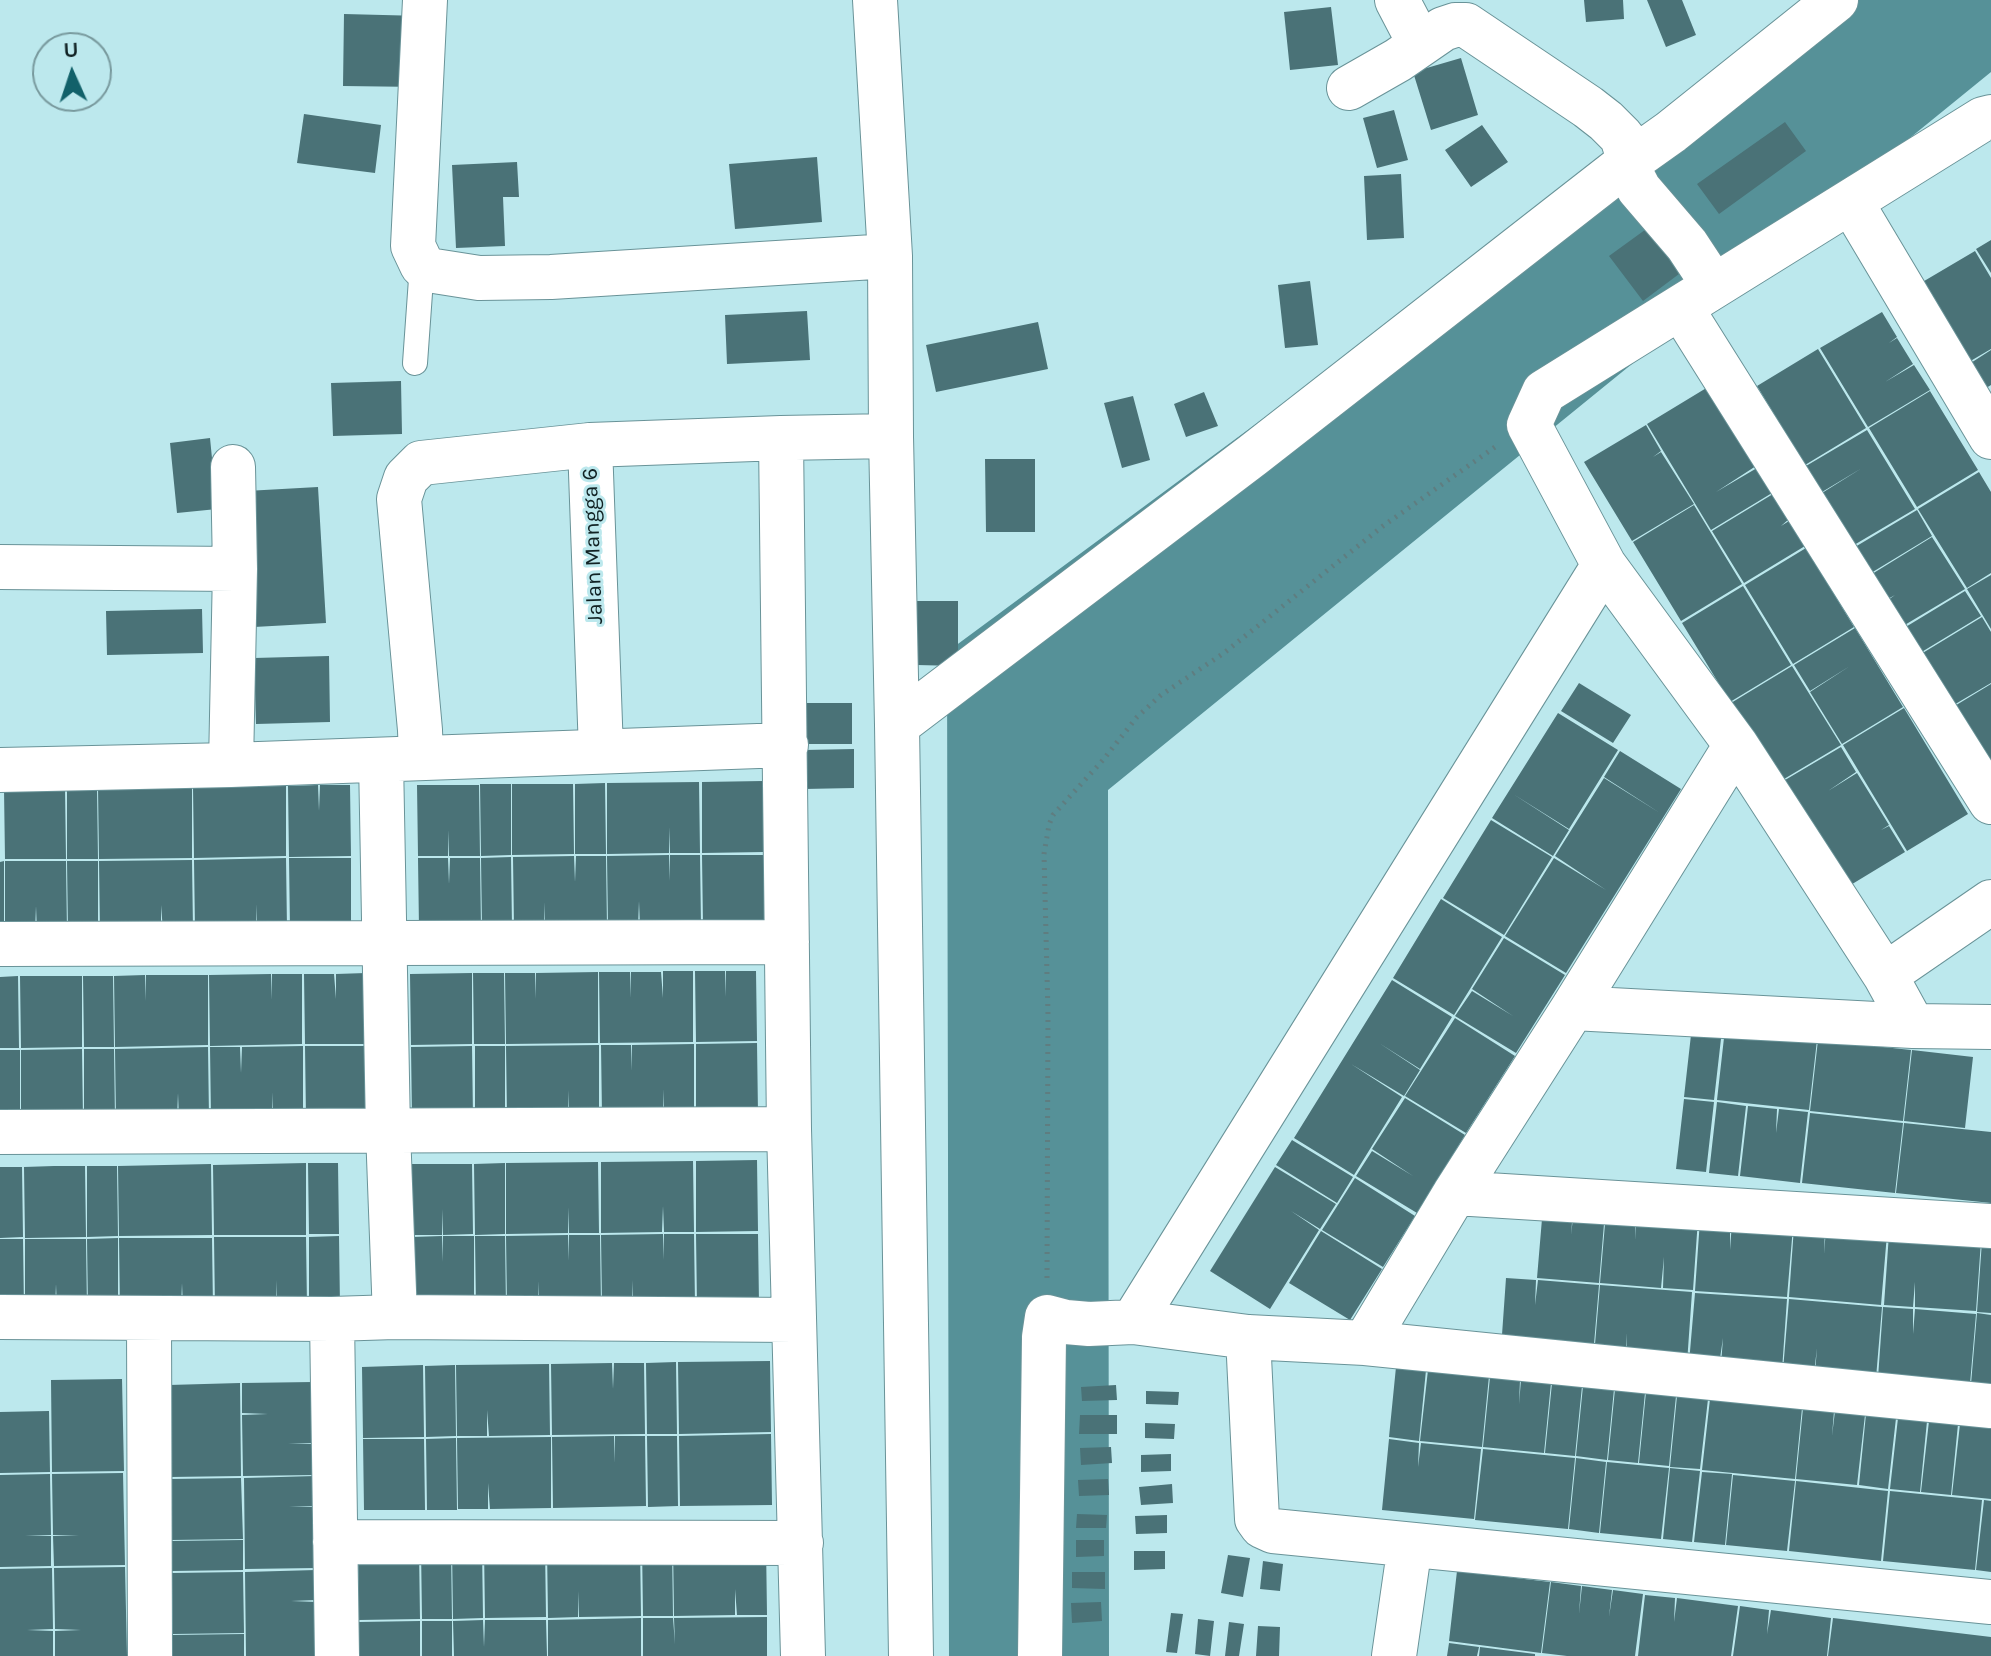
<!DOCTYPE html>
<style>
body{margin:0}
#map{position:relative;width:1991px;height:1656px;overflow:hidden;background:#bce8ed;font-family:Karla,sans-serif}
canvas{display:block}
.north{position:absolute;left:32px;top:32px;width:80px;height:80px;box-sizing:border-box;background:#bce8ed;border:2px solid #78999d;border-radius:50%;rotate:357deg;font-size:22px;font-weight:700;line-height:32px;text-align:center;color:#112224}
.north::after{content:'';display:block;margin:auto;width:28px;height:36px;background:#12616a;clip-path:polygon(50% 0,100% 100%,50% 72%,0 100%)}
</style>
<div id="map">
<canvas width="1991" height="1656"></canvas>
<div class="north">U</div>
</div>
<script>
const ctx = document.querySelector('canvas').getContext('2d');
ctx.lineJoin = 'round';
function fillPath(path, color) {
  ctx.fillStyle = color;
  ctx.fill(path, 'evenodd');
}
function toPath(rows) {
  const path = new Path2D();
  for (const r of rows) {
    path.moveTo(r[0], r[1]);
    for (let i = 2; i < r.length; i += 2) path.lineTo(r[i], r[i + 1]);
  }
  return path;
}
function stroke(path, color, width, dash) {
  ctx.strokeStyle = color;
  ctx.lineWidth = width;
  ctx.lineCap = dash ? 'butt' : 'round';
  ctx.setLineDash(dash || []);
  ctx.stroke(path);
}
function label(font, color, halo, rows, align = 'center') {
  ctx.font = font + ' Karla,sans-serif';
  ctx.lineWidth = 6;
  ctx.setLineDash([]);
  ctx.textBaseline = 'middle';
  ctx.strokeStyle = halo;
  ctx.fillStyle = color;
  for (const [text, x, y, turn = 0] of rows) {
    ctx.save();
    ctx.translate(x, y);
    ctx.rotate((+turn || 0) * Math.PI / 180);
    ctx.textAlign = isNaN(turn) ? turn : align;
    if (halo) ctx.strokeText(text, 0, 0);
    ctx.fillText(text, 0, 0);
    ctx.restore();
  }
}
fillPath(toPath([
 [1830,0,1991,0,1991,72,1108,790,1109,1656,949,1656,947,652]
]), '#569198');
fillPath(toPath([
 [1584,0,1623,0,1624,19,1586,22],
 [1647,0,1682,0,1696,35,1666,47],
 [1331,7,1338,65,1290,70,1284,12],
 [344,14,422,16,420,87,343,86],
 [1461,58,1478,115,1431,130,1413,72],
 [1394,110,1408,160,1377,168,1363,118],
 [304,114,381,125,375,173,297,163],
 [1785,122,1806,151,1719,214,1697,184],
 [1482,125,1508,162,1471,187,1445,150],
 [817,157,822,222,735,229,729,164],
 [517,162,519,197,503,197,505,246,456,248,452,165],
 [1401,174,1404,238,1367,240,1364,176],
 [1649,227,1683,271,1643,301,1609,256],
 [1991,240,1991,273,1976,249],
 [1975,251,1991,278,1991,349,1962,366,1914,287],
 [1310,281,1318,345,1285,348,1278,285],
 [807,311,810,360,727,364,725,315],
 [1882,312,1897,337,1889,343,1897,338,1913,364,1885,382,1914,365,1930,390,1868,427,1820,348],
 [1038,322,1048,369,936,392,926,345],
 [1818,349,1866,428,1805,465,1757,386],
 [1991,350,1991,385,1978,393,1963,368],
 [401,381,402,434,333,436,331,383],
 [1708,387,1756,466,1716,492,1757,468,1772,493,1711,530,1647,424],
 [1930,391,1978,470,1917,507,1869,428],
 [1204,392,1218,426,1186,437,1174,404],
 [1133,396,1150,460,1122,468,1104,403],
 [1646,425,1661,451,1653,457,1661,452,1694,504,1632,541,1584,462],
 [1867,430,1915,509,1854,545,1822,493,1862,468,1822,492,1806,466],
 [210,438,217,509,177,513,170,443],
 [985,459,1035,459,1035,532,986,532],
 [1979,472,1991,492,1991,573,1967,588,1918,509],
 [318,487,326,623,254,627,246,491],
 [1773,494,1789,519,1781,526,1789,521,1805,546,1744,583,1712,531],
 [1694,505,1742,584,1681,621,1633,542],
 [1917,510,1932,536,1871,573,1855,547],
 [1932,537,1965,589,1903,626,1888,600,1895,595,1888,599,1872,574],
 [1806,548,1854,627,1793,664,1745,585],
 [1991,575,1991,629,1967,589],
 [1743,586,1791,665,1730,702,1682,623],
 [1965,591,1981,616,1920,653,1904,628],
 [917,601,958,601,958,666,917,665],
 [202,609,203,653,107,655,106,611],
 [1982,617,1991,632,1991,683,1952,706,1921,654],
 [1855,628,1903,707,1842,744,1810,692,1850,666,1810,691,1794,665],
 [329,656,330,722,256,724,254,658],
 [1792,666,1841,745,1779,782,1731,703],
 [1579,683,1631,715,1613,743,1561,711],
 [1991,684,1991,770,1953,707],
 [803,703,852,703,852,744,803,744],
 [1904,708,1968,814,1907,851,1843,745],
 [1558,713,1618,750,1569,829,1513,794,1569,830,1553,856,1492,818],
 [1841,747,1856,772,1828,791,1857,773,1889,825,1881,830,1889,826,1905,852,1844,889,1780,783],
 [854,749,854,788,804,789,804,750],
 [1620,751,1681,789,1566,973,1505,936,1554,858,1606,890,1555,856,1604,778,1660,813,1604,777],
 [763,781,764,852,702,853,702,782],
 [699,782,700,853,670,853,670,827,669,853,607,854,607,783],
 [605,783,606,854,575,854,575,784],
 [480,784,511,784,511,855,481,856],
 [512,784,573,784,574,854,512,855],
 [318,785,319,811,320,785,350,785,351,856,289,857,288,786],
 [417,785,479,785,480,856,449,856,449,830,448,856,418,856],
 [286,786,286,856,194,858,193,787],
 [97,787,98,859,67,859,67,788],
 [98,787,192,787,192,858,99,859],
 [65,788,66,859,5,859,4,789],
 [1491,820,1552,857,1504,935,1443,898],
 [669,855,669,881,670,855,700,855,701,926,640,927,639,901,638,927,608,927,607,856],
 [702,855,764,855,765,926,703,926],
 [574,856,575,882,576,856,606,856,607,927,545,928,545,902,544,928,514,928,513,857],
 [511,857,512,928,482,928,481,858],
 [286,858,287,929,257,930,257,904,256,930,195,930,194,860],
 [289,858,351,858,351,929,290,929],
 [418,858,448,858,449,884,450,858,480,858,481,928,419,929],
 [192,860,193,930,163,931,161,905,161,931,100,932,99,861],
 [4,861,4,933,0,933,0,862],
 [5,861,66,861,67,932,37,932,36,906,35,932,5,933],
 [67,861,98,861,98,931,68,932],
 [1441,899,1502,937,1454,1015,1393,978],
 [1504,938,1565,975,1516,1053,1455,1016,1472,991,1513,1016,1472,989],
 [663,971,693,971,693,1042,600,1043,599,972,630,972,630,998,631,972,661,972,663,998],
 [695,971,725,971,725,997,726,971,756,971,757,1041,696,1042],
 [598,972,598,1043,506,1044,505,973,535,973,535,999,536,973],
 [366,973,366,1044,305,1044,304,974,334,974,336,999,336,974],
 [472,973,472,1044,411,1045,410,974],
 [473,973,504,973,505,1044,474,1044],
 [271,974,272,1000,272,974,302,974,302,1044,210,1046,209,975],
 [145,975,145,1001,146,975,208,975,208,1045,115,1047,114,976],
 [18,976,19,1048,0,1048,0,977],
 [20,976,82,976,82,1047,21,1048],
 [83,976,113,976,114,1047,84,1047],
 [1392,980,1452,1017,1420,1069,1379,1043,1420,1070,1404,1096,1351,1064,1402,1097,1354,1175,1294,1138],
 [1455,1018,1515,1056,1466,1133,1405,1096],
 [1692,1026,1722,1030,1714,1100,1684,1097],
 [1725,1029,1817,1040,1809,1110,1717,1100],
 [1818,1040,1911,1050,1903,1121,1810,1111],
 [757,1043,758,1114,696,1115,696,1044],
 [694,1044,694,1115,664,1115,664,1089,663,1115,602,1116,601,1045,631,1045,632,1071,632,1045],
 [599,1045,599,1116,569,1116,568,1090,568,1116,507,1117,506,1046],
 [303,1046,303,1118,273,1118,273,1092,272,1118,211,1118,210,1047,240,1047,241,1073,242,1047],
 [305,1046,367,1046,367,1117,306,1118],
 [472,1046,473,1118,412,1118,411,1047],
 [475,1046,505,1046,505,1117,475,1118],
 [208,1047,209,1118,179,1119,178,1093,177,1119,116,1119,115,1049],
 [82,1049,83,1120,21,1121,21,1050],
 [84,1049,114,1049,115,1119,84,1120],
 [0,1050,20,1050,20,1120,0,1120],
 [1912,1050,1973,1057,1965,1128,1904,1121],
 [1405,1098,1465,1135,1417,1213,1356,1176,1372,1151,1413,1176,1372,1149],
 [1684,1099,1714,1102,1706,1172,1676,1169],
 [1717,1102,1746,1106,1738,1176,1709,1173],
 [1748,1106,1777,1109,1776,1133,1779,1109,1808,1112,1800,1183,1740,1176],
 [1810,1113,1903,1123,1895,1193,1802,1183],
 [1904,1123,1991,1132,1991,1203,1896,1193],
 [1292,1140,1353,1177,1337,1203,1276,1165],
 [757,1160,758,1231,696,1232,696,1161],
 [693,1161,694,1232,664,1232,663,1206,662,1232,601,1233,601,1162],
 [598,1162,599,1233,569,1233,568,1207,568,1233,506,1234,506,1163],
 [306,1163,306,1235,214,1235,213,1165],
 [308,1163,338,1163,339,1234,309,1234],
 [505,1163,505,1234,475,1235,474,1164],
 [211,1164,212,1235,119,1236,118,1166],
 [411,1164,472,1164,473,1234,443,1235,442,1209,442,1235,412,1235],
 [54,1166,85,1166,86,1237,25,1238,24,1167],
 [87,1166,117,1166,118,1236,87,1237],
 [0,1167,22,1167,23,1237,0,1238],
 [1275,1167,1336,1204,1320,1229,1291,1211,1319,1230,1270,1309,1210,1271],
 [1355,1178,1415,1216,1383,1267,1322,1230],
 [1543,1207,1573,1210,1571,1235,1574,1210,1605,1212,1599,1283,1537,1278],
 [1606,1212,1636,1215,1635,1240,1637,1215,1698,1219,1693,1290,1663,1288,1664,1257,1661,1288,1600,1283],
 [1700,1220,1730,1222,1730,1250,1732,1222,1793,1227,1787,1297,1695,1291],
 [1794,1227,1825,1229,1824,1254,1826,1229,1887,1234,1881,1305,1789,1297],
 [1321,1231,1382,1269,1350,1320,1289,1283],
 [663,1234,663,1260,664,1234,694,1234,695,1305,633,1306,632,1280,632,1306,602,1306,601,1235],
 [696,1234,758,1234,759,1304,697,1305],
 [1889,1234,1981,1241,1976,1311,1915,1307,1915,1282,1913,1307,1884,1305],
 [568,1235,568,1261,569,1235,600,1235,601,1306,539,1307,539,1281,538,1307,507,1307,506,1236],
 [339,1236,340,1307,309,1308,309,1237],
 [442,1236,442,1262,443,1236,474,1236,474,1307,413,1308,412,1237],
 [475,1236,505,1236,506,1307,476,1307],
 [214,1237,306,1237,307,1307,277,1308,276,1280,276,1307,215,1309],
 [118,1238,118,1310,88,1310,87,1239],
 [119,1238,212,1238,213,1309,183,1309,182,1283,181,1309,120,1309],
 [0,1239,23,1239,24,1310,0,1311],
 [25,1239,86,1239,87,1310,57,1310,56,1284,55,1310,25,1310],
 [1982,1241,1991,1242,1991,1313,1977,1312],
 [1506,1278,1536,1280,1535,1305,1538,1280,1599,1285,1593,1356,1501,1349],
 [1600,1285,1692,1292,1687,1363,1626,1358,1627,1333,1625,1358,1594,1356],
 [1695,1293,1787,1299,1782,1370,1721,1365,1723,1338,1719,1365,1689,1363],
 [1789,1299,1882,1307,1876,1378,1815,1373,1817,1348,1814,1373,1783,1370],
 [1883,1307,1913,1309,1913,1334,1915,1309,1976,1314,1970,1384,1878,1378],
 [1977,1313,1991,1315,1991,1386,1971,1384],
 [770,1361,771,1432,679,1434,678,1362],
 [676,1362,677,1434,647,1434,646,1363],
 [612,1363,613,1389,614,1363,644,1363,645,1434,552,1435,551,1364],
 [549,1364,550,1435,489,1436,487,1410,487,1436,457,1436,456,1365],
 [423,1365,424,1437,363,1438,362,1367],
 [455,1365,456,1436,426,1437,425,1366],
 [1396,1367,1426,1370,1419,1441,1389,1437],
 [1428,1370,1489,1376,1482,1447,1420,1441],
 [1490,1377,1520,1380,1519,1404,1521,1380,1551,1383,1544,1453,1483,1447],
 [122,1379,124,1471,52,1472,51,1380],
 [313,1382,314,1443,288,1444,314,1444,315,1475,243,1476,242,1415,268,1414,242,1413,242,1383],
 [240,1383,241,1476,170,1477,169,1385],
 [1552,1383,1582,1386,1575,1456,1545,1453],
 [1116,1385,1117,1400,1082,1401,1081,1387],
 [1583,1386,1614,1389,1607,1460,1576,1456],
 [1615,1389,1645,1393,1638,1463,1608,1460],
 [1146,1391,1179,1392,1178,1405,1146,1404],
 [1646,1392,1676,1396,1669,1466,1639,1463],
 [1677,1396,1708,1399,1700,1469,1670,1467],
 [1710,1399,1802,1408,1795,1479,1702,1470],
 [1803,1408,1834,1411,1832,1436,1835,1411,1865,1415,1857,1485,1796,1479],
 [49,1411,50,1472,0,1473,0,1412],
 [1866,1414,1896,1418,1888,1489,1859,1485],
 [1080,1415,1117,1415,1117,1434,1079,1434],
 [1898,1418,1927,1421,1920,1492,1890,1489],
 [1929,1421,1958,1424,1951,1495,1921,1492],
 [1145,1423,1175,1424,1174,1439,1145,1438],
 [1960,1424,1991,1427,1991,1499,1952,1495],
 [771,1434,772,1505,680,1506,679,1436],
 [614,1436,615,1463,615,1436,645,1436,646,1506,553,1508,552,1437],
 [647,1436,677,1436,678,1506,648,1507],
 [551,1437,551,1508,490,1509,488,1483,488,1509,458,1509,457,1438],
 [456,1438,457,1510,427,1510,426,1439],
 [363,1439,424,1439,425,1510,364,1510],
 [1389,1439,1419,1443,1418,1467,1421,1443,1481,1449,1474,1519,1382,1510],
 [1111,1447,1112,1463,1081,1465,1080,1448],
 [1483,1449,1575,1458,1568,1529,1475,1520],
 [1171,1454,1171,1471,1141,1472,1141,1455],
 [1576,1458,1606,1462,1599,1533,1569,1529],
 [1607,1462,1669,1468,1661,1539,1600,1533],
 [1670,1468,1700,1471,1692,1542,1663,1539],
 [1702,1472,1732,1474,1725,1545,1694,1542],
 [123,1473,125,1565,54,1566,53,1536,79,1536,53,1535,52,1474],
 [50,1474,51,1535,25,1536,51,1536,51,1566,0,1567,0,1475],
 [1733,1475,1795,1481,1787,1551,1726,1545],
 [315,1476,316,1506,289,1507,316,1507,316,1568,245,1569,244,1478],
 [241,1478,243,1539,171,1540,170,1479],
 [1108,1479,1109,1495,1079,1496,1078,1480],
 [1796,1481,1888,1491,1881,1561,1789,1551],
 [1172,1484,1173,1503,1141,1505,1139,1487],
 [1890,1491,1982,1500,1975,1570,1883,1561],
 [1984,1500,1991,1501,1991,1572,1976,1570],
 [1077,1514,1107,1515,1106,1528,1076,1528],
 [1167,1515,1167,1533,1136,1534,1135,1516],
 [243,1540,243,1570,172,1571,171,1541],
 [1076,1540,1104,1540,1104,1556,1076,1557],
 [766,1544,767,1615,737,1615,735,1589,735,1615,674,1616,673,1545],
 [640,1545,641,1616,579,1617,578,1591,578,1617,548,1618,547,1547],
 [642,1545,672,1545,673,1616,643,1616],
 [482,1547,483,1618,453,1619,452,1548],
 [484,1547,545,1547,546,1617,485,1618],
 [421,1548,451,1548,452,1619,422,1619],
 [358,1549,419,1549,420,1619,359,1620],
 [1134,1551,1165,1551,1165,1569,1134,1570],
 [1228,1555,1250,1558,1243,1597,1221,1593],
 [1263,1561,1283,1564,1280,1591,1260,1589],
 [125,1567,127,1656,55,1656,55,1631,81,1630,55,1629,54,1568],
 [52,1568,53,1629,27,1630,53,1631,53,1656,0,1656,0,1569],
 [316,1570,317,1600,291,1601,317,1602,318,1656,246,1656,245,1572],
 [1457,1571,1550,1582,1541,1653,1449,1641],
 [243,1572,244,1633,173,1634,172,1573],
 [1072,1572,1105,1572,1105,1589,1072,1588],
 [1551,1582,1581,1586,1579,1614,1582,1586,1612,1590,1609,1617,1613,1590,1643,1594,1635,1656,1567,1656,1542,1653],
 [1645,1595,1675,1598,1674,1622,1677,1598,1738,1606,1731,1656,1638,1656],
 [1101,1602,1102,1621,1072,1623,1071,1603],
 [1740,1606,1769,1610,1767,1634,1771,1610,1831,1618,1827,1656,1733,1656],
 [1171,1613,1183,1614,1177,1653,1166,1652],
 [767,1617,767,1656,643,1656,643,1618,673,1618,675,1644,674,1618],
 [641,1618,641,1656,548,1656,548,1620],
 [1833,1618,1991,1637,1991,1656,1828,1656],
 [1198,1619,1214,1621,1210,1656,1195,1654],
 [483,1620,484,1647,485,1620,546,1620,547,1656,454,1656,453,1621],
 [420,1621,420,1656,359,1656,359,1622],
 [422,1621,452,1621,452,1656,422,1656],
 [1229,1622,1244,1624,1239,1656,1225,1656],
 [1258,1626,1280,1627,1279,1656,1256,1656],
 [244,1634,244,1656,173,1656,172,1635],
 [1449,1643,1479,1647,1477,1656,1447,1656],
 [1480,1647,1535,1654,1535,1656,1479,1656]
]), '#4a7277');
const service = toPath([
 [415,363,422,265]
]);
const minor = toPath([
 [425,0,413,246,422,265,428,270,479,278,551,277,890,256],
 [875,0,890,256,891,436,897,725,1253,455,1626,164,1671,132,1836,0],
 [1397,0,1420,44],
 [1349,88,1398,60,1443,29,1455,25,1466,25,1588,107,1606,121,1622,137,1626,150,1626,164,1639,189,1687,245,1714,286],
 [1851,202,1991,437],
 [1681,308,1991,802],
 [781,438,789,1129,803,1656],
 [0,567,235,569],
 [897,725,911,1656],
 [601,751,590,445,781,438,891,436],
 [421,758,420,730,399,499,406,478,421,463,590,445],
 [381,760,388,1131,395,1317],
 [231,765,235,569,233,467],
 [0,770,231,765,786,745],
 [0,944,787,942],
 [1885,975,1991,902],
 [1573,1008,1913,1026,1991,1027],
 [1913,1026,1885,975,1736,745,1604,565,1529,425,1544,392,1983,119,1991,117],
 [0,1132,789,1129],
 [1455,1193,1991,1226],
 [0,1317,332,1319,395,1317,793,1320],
 [149,1318,150,1656],
 [332,1319,337,1656],
 [1133,1322,1604,565],
 [1248,1337,1257,1519,1262,1526,1273,1531,1991,1602],
 [1365,1343,1455,1193,1573,1008,1736,745],
 [335,1542,801,1543],
 [1040,1656,1044,1337,1047,1317,1066,1322,1089,1324,1133,1322,1248,1337,1365,1343,1991,1406],
 [1394,1656,1410,1545]
]);
stroke(service, '#699398', 26);
stroke(minor, '#699398', 46);
stroke(toPath([
 [1047,1278,1048,1014,1044,854,1049,825,1053,815,1103,760,1137,717,1161,695,1224,653,1383,526,1495,447]
]), '#5f7d80', 5, [2, 6]);
stroke(service, '#fff', 24);
stroke(minor, '#fff', 44);
label('22px', '#112224', '#bce8ed', [
 ["Jalan Mangga 6",593,546,-92]
]);
</script>
